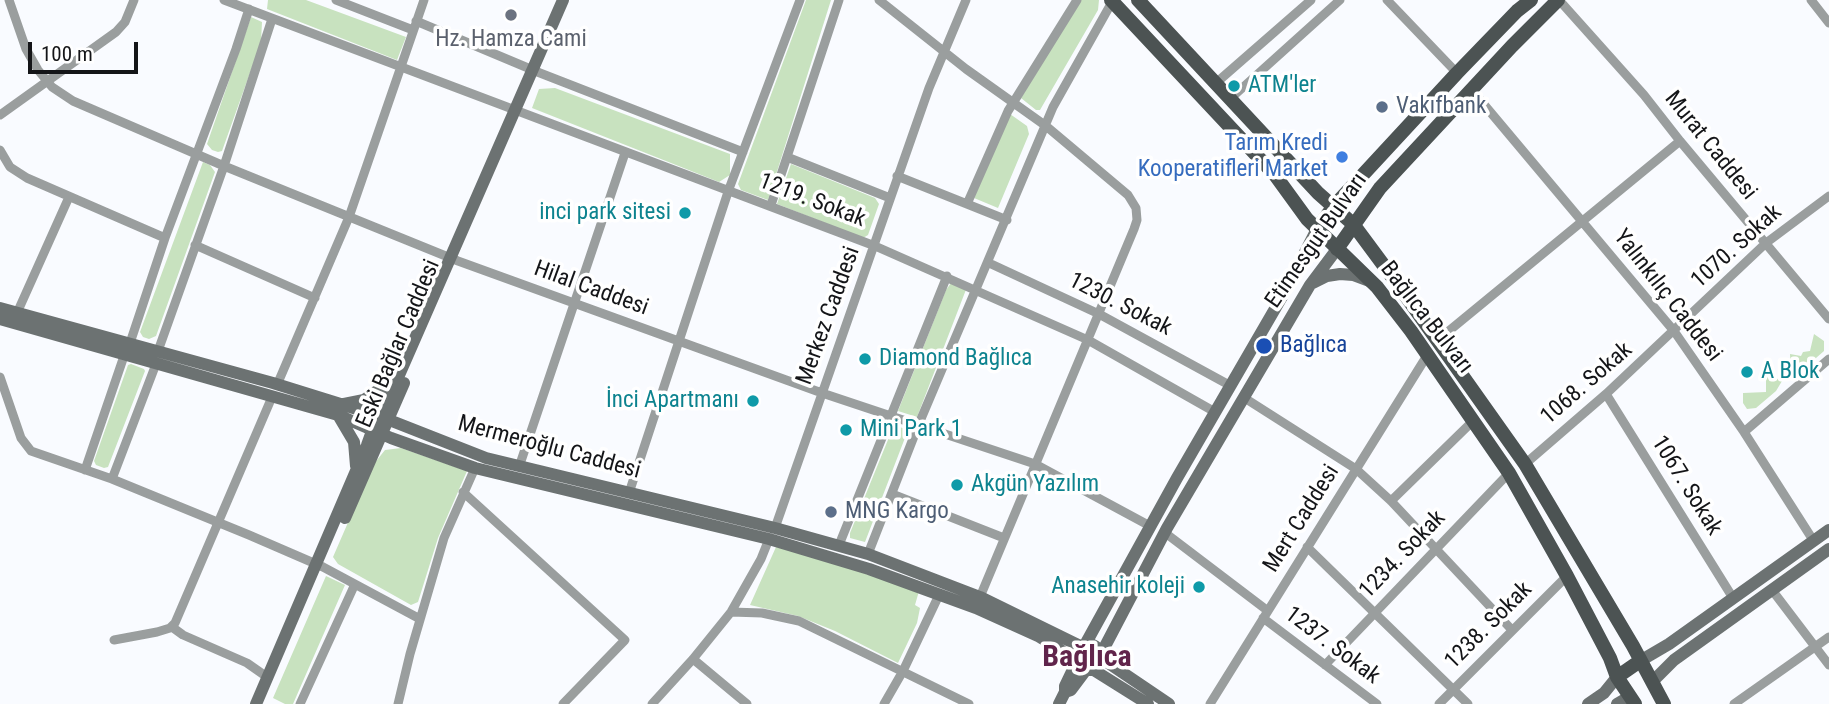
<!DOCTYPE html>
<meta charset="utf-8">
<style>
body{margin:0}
#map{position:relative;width:1829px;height:704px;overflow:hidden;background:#f9fbff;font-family:"Roboto Condensed",sans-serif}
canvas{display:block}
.scale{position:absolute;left:28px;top:42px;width:110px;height:32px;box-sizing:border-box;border:4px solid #141518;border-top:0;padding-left:9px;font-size:21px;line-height:24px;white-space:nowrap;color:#141518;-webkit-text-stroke:5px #fff;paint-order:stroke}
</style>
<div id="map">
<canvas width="1829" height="704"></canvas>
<div class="scale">100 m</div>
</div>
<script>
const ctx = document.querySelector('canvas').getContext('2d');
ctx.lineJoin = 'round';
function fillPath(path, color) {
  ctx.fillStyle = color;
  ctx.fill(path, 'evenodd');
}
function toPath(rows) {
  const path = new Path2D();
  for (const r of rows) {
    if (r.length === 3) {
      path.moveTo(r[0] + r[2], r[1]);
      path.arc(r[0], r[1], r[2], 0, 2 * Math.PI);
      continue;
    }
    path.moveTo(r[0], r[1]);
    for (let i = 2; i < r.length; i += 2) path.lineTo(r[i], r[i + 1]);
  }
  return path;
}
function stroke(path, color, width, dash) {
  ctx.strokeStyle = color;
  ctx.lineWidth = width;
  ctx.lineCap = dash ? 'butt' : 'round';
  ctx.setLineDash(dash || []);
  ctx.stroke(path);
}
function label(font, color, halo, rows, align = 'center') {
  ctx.font = font + ' "Roboto Condensed",sans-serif';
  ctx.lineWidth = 7;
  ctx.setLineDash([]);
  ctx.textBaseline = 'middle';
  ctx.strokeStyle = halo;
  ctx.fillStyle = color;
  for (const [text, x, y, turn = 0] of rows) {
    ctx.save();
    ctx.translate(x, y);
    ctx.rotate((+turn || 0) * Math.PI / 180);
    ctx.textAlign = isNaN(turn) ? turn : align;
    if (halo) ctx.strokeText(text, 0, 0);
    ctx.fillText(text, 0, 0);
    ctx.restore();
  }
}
fillPath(toPath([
 [268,0,306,0,406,37,397,60,267,9],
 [806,0,831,0,768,200,741,190,738,184],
 [1081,0,1099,0,1098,10,1040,110,1036,110,1021,98],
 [251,17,262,22,261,42,222,151,218,152,212,150,207,144],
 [555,88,730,154,730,175,719,182,532,108,539,89],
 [1010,114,1027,126,1029,134,998,208,974,198],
 [203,162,210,165,215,172,156,336,149,339,143,337,140,332],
 [791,164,875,198,879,204,868,235,863,238,777,204],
 [951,283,967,287,917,417,898,411,946,290],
 [1814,334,1824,341,1824,351,1800,372,1791,374,1790,354,1801,356,1803,352,1810,351],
 [131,364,144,369,145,371,108,467,104,468,96,465,94,461,128,365],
 [1766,373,1782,381,1776,391,1756,408,1747,409,1743,403,1743,393,1766,392],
 [894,425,908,430,865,542,850,538,850,533],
 [401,448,467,471,438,538,418,602,411,605,338,564,333,557,373,465,385,450],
 [776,547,805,554,919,591,915,605,920,608,917,623,898,663,835,631,798,616,750,605],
 [326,576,345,585,293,704,285,704,273,698]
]), '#c8e2bf');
stroke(toPath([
 [9,0,26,49,38,70,52,87,73,101,224,166,458,261,822,393,1035,464,1150,526],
 [224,0,875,246,1088,340,1215,412],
 [336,0,413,30],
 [879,0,966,69,1046,126,1128,195,1136,208,1137,220,1134,229,980,597],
 [1387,0,1457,73],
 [1559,0,1644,95,1680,141,1829,319],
 [1811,0,1829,23],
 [416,21,540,73,743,152],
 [1216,83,1311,0],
 [1471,89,1674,331,1744,432,1813,540],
 [1230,99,1340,0],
 [0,115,116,32,125,22,134,0],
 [0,150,10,167,27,178,165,238],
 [787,157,890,198],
 [897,176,1007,220],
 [967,204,1008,111,1077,0],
 [771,205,839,0],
 [195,245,315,298],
 [989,263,1099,314,1231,386],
 [17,313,69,197],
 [1439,339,1680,141],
 [130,343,165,238,236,49,249,9],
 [158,351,224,166,272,19],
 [0,377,21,438,31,451,112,479,249,535,323,567,420,619],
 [277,385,349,217,424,0],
 [1606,394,1733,598],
 [1243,397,1356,469,1391,501,1512,630],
 [1744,432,1829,359],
 [1525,464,1606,394,1766,243,1829,196],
 [519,467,625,153],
 [85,470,124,356],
 [112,479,156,364],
 [463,492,625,640,563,704],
 [629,493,729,189,800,0],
 [892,494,1004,538],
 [1391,501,1474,420],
 [775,528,929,88,966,0],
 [1164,532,1268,611],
 [839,545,947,276],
 [1307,547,1468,704],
 [868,554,918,426,1053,107,1112,2],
 [1772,590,1829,665],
 [731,612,762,613,799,621,969,704],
 [1263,618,1377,704],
 [172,627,183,635,247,663,267,677],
 [114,640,157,632,170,628,175,623,272,397],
 [693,659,747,704],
 [1325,665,1509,473],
 [300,704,355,584],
 [398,704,410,654,444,538,475,468],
 [652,704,693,659,731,612,761,559,769,539],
 [884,704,903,671,939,595],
 [1210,704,1428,354],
 [1439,704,1567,576],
 [1734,704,1829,637]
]), '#9a9e9e', 9);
stroke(toPath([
 [1313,283,1327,276,1340,274,1353,275,1369,281],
 [0,308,273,383,379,416,486,458,775,528,868,554,980,597,1080,646],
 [0,319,338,415,391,438,475,468,769,539,869,569,976,608,1038,636,1075,659],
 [344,404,364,400,396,378],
 [338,415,354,442,356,466],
 [345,518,404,383],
 [1086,643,1177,478,1283,295,1317,229],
 [1088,657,13],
 [1101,654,1167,528,1310,285,1337,249],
 [1101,658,1169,704],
 [1640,661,1669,644,1829,530],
 [1092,669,1148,704],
 [1652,682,1674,660,1829,549],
 [1065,692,1071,690,1086,670],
 [256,704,367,445,376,420,389,398,563,0],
 [1059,704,1065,692,1065,686,1076,663],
 [1588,704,1604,693,1617,677],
 [1617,704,1629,697]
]), '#6c7272', 12);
stroke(toPath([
 [1111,0,1275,175,1307,219,1377,287,1411,331,1509,473,1567,576,1610,658,1617,677,1635,704],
 [1138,0,1318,193,1353,224,1396,282,1525,464,1633,646,1664,704],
 [1317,229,1333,207,1457,73,1517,11,1531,0],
 [1337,249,1380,188,1512,46,1558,0],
 [1617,677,1640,661]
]), '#4c5353', 14);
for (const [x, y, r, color] of [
 [511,15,7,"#6b7280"],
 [1234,86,7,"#0f9aa8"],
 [1382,107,7,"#5c6f8a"],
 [1342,157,7,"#3f7fe0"],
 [685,213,7,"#0f9aa8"],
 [1264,346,9,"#1a4fb4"],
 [865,359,7,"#0f9aa8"],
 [1747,372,7,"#0f9aa8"],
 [753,401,7,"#0f9aa8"],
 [846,430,7,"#0f9aa8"],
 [957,485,7,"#0f9aa8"],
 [831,512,7,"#5c6f8a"],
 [1199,587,7,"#0f9aa8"]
]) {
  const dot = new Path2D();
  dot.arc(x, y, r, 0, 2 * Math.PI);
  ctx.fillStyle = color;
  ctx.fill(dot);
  stroke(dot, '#fff', 2.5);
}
label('23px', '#5b616d', '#fff', [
 ["Hz. Hamza Cami",511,40]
]);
label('23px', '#0d838f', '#fff', [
 ["ATM'ler",1248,86],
 ["inci park sitesi",671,213,"right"],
 ["Diamond Bağlıca",879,359],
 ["A Blok",1761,372],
 ["İnci Apartmanı",739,401,"right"],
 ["Mini Park 1",860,430],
 ["Akgün Yazılım",971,485],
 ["Anasehir koleji",1185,587,"right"]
], 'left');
label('23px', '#4e5e75', '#fff', [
 ["Vakıfbank",1396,107],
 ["MNG Kargo",845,512]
], 'left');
label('23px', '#366cbe', '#fff', [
 ["Tarım Kredi",1328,144],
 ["Kooperatifleri Market",1328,170]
], 'right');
label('23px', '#141518', '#fff', [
 ["Murat Caddesi",1710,146,51],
 ["1219. Sokak",812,201,21],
 ["Etimesgut Bulvarı",1317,241,-55],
 ["1070. Sokak",1737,247,-42],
 ["Hilal Caddesi",591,289,20],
 ["Yalınkılıç Caddesi",1667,296,52],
 ["1230. Sokak",1120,305,27],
 ["Merkez Caddesi",829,316,-70],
 ["Bağlıca Bulvarı",1426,318,52],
 ["Eski Bağlar Caddesi",399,344,-67],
 ["1068. Sokak",1587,384,-41],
 ["Mermeroğlu Caddesi",549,448,15],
 ["1067. Sokak",1686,486,58],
 ["Mert Caddesi",1302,519,-58],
 ["1234. Sokak",1403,555,-46],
 ["1238. Sokak",1489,626,-45],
 ["1237. Sokak",1332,646,37]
]);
label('23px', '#164399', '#fff', [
 ["Bağlıca",1280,346]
], 'left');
label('bold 30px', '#61254b', '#fff', [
 ["Bağlıca",1087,658]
]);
</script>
